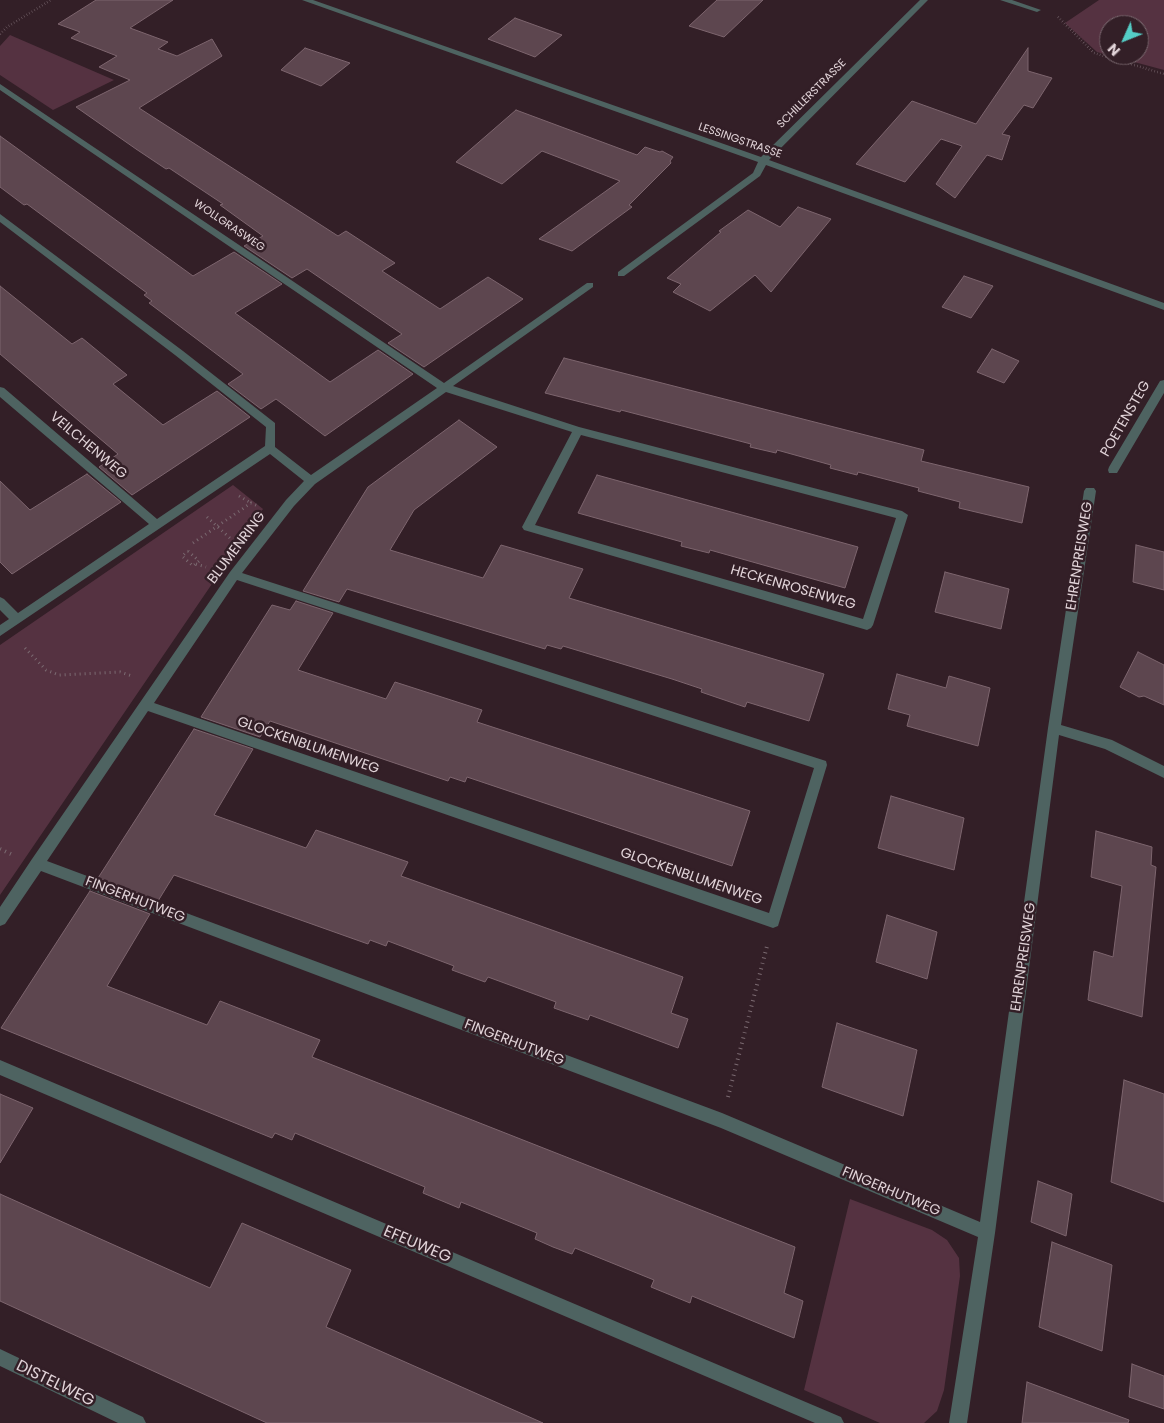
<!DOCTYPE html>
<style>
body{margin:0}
#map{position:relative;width:1164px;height:1423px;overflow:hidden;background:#331f27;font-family:Poppins,sans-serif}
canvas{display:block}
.north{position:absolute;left:1099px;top:15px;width:50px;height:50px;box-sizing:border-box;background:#331f27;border:1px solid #79676e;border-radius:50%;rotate:226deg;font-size:14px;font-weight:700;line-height:20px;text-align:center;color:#e2d4d9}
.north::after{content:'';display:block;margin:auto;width:18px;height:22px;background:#54cdc6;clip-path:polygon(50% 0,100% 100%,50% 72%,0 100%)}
</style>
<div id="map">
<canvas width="1164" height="1423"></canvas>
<div class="north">N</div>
</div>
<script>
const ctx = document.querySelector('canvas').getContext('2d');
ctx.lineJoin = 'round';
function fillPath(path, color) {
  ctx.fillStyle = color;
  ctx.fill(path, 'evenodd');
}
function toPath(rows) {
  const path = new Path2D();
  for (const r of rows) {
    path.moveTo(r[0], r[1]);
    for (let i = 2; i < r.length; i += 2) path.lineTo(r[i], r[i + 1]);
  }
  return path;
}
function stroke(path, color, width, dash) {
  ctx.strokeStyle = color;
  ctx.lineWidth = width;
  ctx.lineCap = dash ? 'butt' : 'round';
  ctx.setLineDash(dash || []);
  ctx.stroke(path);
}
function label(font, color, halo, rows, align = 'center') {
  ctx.font = font + ' Poppins,sans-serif';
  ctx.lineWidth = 5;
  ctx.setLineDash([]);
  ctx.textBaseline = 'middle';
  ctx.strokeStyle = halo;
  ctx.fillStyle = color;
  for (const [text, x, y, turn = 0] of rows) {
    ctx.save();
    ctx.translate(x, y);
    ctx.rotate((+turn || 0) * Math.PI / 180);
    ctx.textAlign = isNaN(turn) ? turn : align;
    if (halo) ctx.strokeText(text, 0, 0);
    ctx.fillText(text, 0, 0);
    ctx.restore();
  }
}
fillPath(toPath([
 [1099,0,1164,0,1164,70,1097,52,1065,23],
 [1109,25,1139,25,1139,55,1109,55],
 [10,35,114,80,53,110,0,75,0,46],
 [233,485,263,509,0,895,0,645],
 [850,1199,932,1230,947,1240,959,1258,960,1276,944,1390,937,1411,924,1423,880,1423,804,1390]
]), '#553241');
const building = toPath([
 [96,0,173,0,130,28,168,42,158,49,177,56,212,39,222,56,139,108,338,236,346,231,395,263,382,271,440,309,488,277,523,299,424,367,388,343,402,334,307,269,292,278,244,246,263,236,220,205,223,204,169,168,166,169,136,149,76,107,130,80,99,67,117,56,71,38,80,32,58,24,96,0],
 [717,0,763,0,724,37,689,26,717,0],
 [515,18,562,35,535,57,488,39,515,18],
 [305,48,350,63,321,86,281,70,305,48],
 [1028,48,1028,71,1052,78,1033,108,1024,105,1002,134,1010,136,1002,160,987,155,955,198,936,184,962,146,941,139,905,182,856,164,912,101,976,124,1028,48],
 [516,110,637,155,645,147,660,152,662,151,673,157,670,161,671,163,629,205,632,207,572,251,539,239,620,181,542,151,502,184,456,162,516,110],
 [0,136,193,276,234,252,282,284,235,313,330,382,378,350,413,374,325,436,276,399,261,409,228,384,243,374,149,303,152,301,144,295,147,293,27,204,24,205,0,187,0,136],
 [798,207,831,219,771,292,755,275,710,311,673,292,681,284,667,278,721,232,719,231,748,210,780,227,798,207],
 [964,276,993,286,971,318,942,307,964,276],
 [0,286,72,344,82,338,127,375,113,384,163,425,217,391,250,417,132,495,99,467,118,454,0,354,0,286],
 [992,349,1019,361,1004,383,977,372,992,349],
 [564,358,924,450,921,461,1029,487,1022,523,959,508,960,502,918,491,919,488,858,472,857,475,830,468,831,465,777,450,776,453,750,447,751,444,621,410,620,412,545,393,564,358],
 [459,420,497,447,414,510,390,550,483,578,501,545,583,569,569,598,824,674,809,721,747,702,745,707,701,692,702,689,672,679,563,646,561,649,547,645,545,649,347,589,339,602,303,591,368,487,459,420],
 [87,474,121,502,12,574,0,562,0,481,30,510,87,474],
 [597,475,858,547,845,588,710,550,709,553,681,546,682,542,578,513,597,475],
 [1136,545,1164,552,1164,590,1133,582,1136,545],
 [945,572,1009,589,1001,629,935,612,945,572],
 [296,601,333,613,298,670,386,699,395,682,482,710,477,722,750,811,732,866,467,777,465,782,450,777,448,781,270,721,260,737,201,717,272,605,290,610,296,601],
 [1138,652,1164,665,1164,705,1144,696,1139,697,1120,687,1138,652],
 [897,674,946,688,949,676,990,688,978,746,907,726,910,715,888,709,897,674],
 [194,729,253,749,214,815,306,848,316,830,408,862,401,876,683,977,671,1013,688,1019,678,1048,590,1015,588,1020,554,1008,556,1002,488,977,485,982,452,970,454,966,388,941,386,946,370,940,368,944,174,875,158,901,98,878,194,729],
 [891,796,964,818,954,870,878,848,891,796],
 [1096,831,1152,847,1151,865,1156,867,1142,1017,1088,1000,1094,951,1113,957,1122,886,1091,877,1096,831],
 [90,891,150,914,107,986,207,1025,220,1001,320,1040,312,1057,795,1247,784,1293,803,1301,794,1338,692,1296,690,1303,651,1287,654,1280,575,1248,572,1254,553,1247,535,1239,537,1233,461,1202,459,1208,423,1193,425,1187,295,1133,292,1140,275,1133,272,1138,1,1028,90,891],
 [887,915,937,932,927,979,876,962,887,915],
 [837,1023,917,1050,903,1116,822,1087,837,1023],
 [1124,1080,1164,1094,1164,1202,1111,1182,1124,1080],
 [0,1094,33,1108,0,1163,0,1094],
 [1038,1181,1072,1194,1066,1236,1031,1222,1038,1181],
 [0,1194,210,1288,242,1223,351,1270,326,1327,543,1423,267,1423,0,1301,0,1194],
 [1052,1242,1112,1265,1102,1351,1039,1327,1052,1242],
 [1132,1364,1164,1376,1164,1409,1129,1397,1132,1364],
 [1027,1382,1129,1420,1128,1423,1022,1423,1027,1382]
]);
fillPath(building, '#5d464f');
stroke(building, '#7d656e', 1);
stroke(toPath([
 [1058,17,1094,53,1164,74],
 [0,34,7,27,51,0]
]), '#7b6a71', 2.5, [0.5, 2.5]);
stroke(toPath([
 [239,496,251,503],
 [207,517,232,540],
 [193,543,251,503,258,506],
 [188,551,199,561,193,566,182,556,188,551],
 [196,564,206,567],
 [25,648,46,670,59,675,120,672,132,676]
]), '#7b6a71', 3, [1, 4]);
stroke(toPath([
 [0,849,13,855],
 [728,1097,767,946]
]), '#7b6a71', 4, [1, 4.5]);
fillPath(toPath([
 [302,0,313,0,761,157,920,0,928,0,769,160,1164,303,1164,310,766,165,760,176,624,276,618,276,618,272,753,173,758,162,302,0],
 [1000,0,1012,0,1041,10,1037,12,1000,0],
 [0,84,444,383,587,283,593,283,593,287,453,386,579,427,902,511,908,515,873,625,871,628,867,630,524,530,522,527,572,432,446,392,315,484,294,506,242,573,826,761,827,765,778,926,773,928,148,711,47,861,722,1113,980,1222,1048,728,1084,491,1086,488,1094,488,1096,491,1061,725,1112,740,1164,766,1164,778,1105,749,1059,735,995,1233,967,1423,949,1423,978,1237,721,1128,41,871,5,924,0,926,0,907,32,859,230,572,286,500,304,481,270,454,0,636,0,625,9,619,0,610,0,597,4,599,18,613,149,524,0,397,0,387,4,388,157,519,265,446,266,427,175,355,0,222,0,214,183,351,275,423,275,447,311,475,437,388,0,90,0,84],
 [581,435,896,518,863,619,535,525,581,435],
 [237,580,814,768,769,913,154,703,237,580],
 [1164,380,1164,393,1117,473,1109,473,1108,470,1109,467,1160,381,1164,380],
 [0,1060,841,1417,844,1423,815,1423,0,1075,0,1060],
 [0,1349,143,1417,146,1423,118,1423,0,1366,0,1349]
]), '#4e6361');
label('11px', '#e2d4d9', '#331f27', [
 ["SCHILLERSTRASSE",812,94,-45],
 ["LESSINGSTRASSE",740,141,19],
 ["WOLLGRASWEG",229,226,34]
]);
label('14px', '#e2d4d9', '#331f27', [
 ["POETENSTEG",1126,419,-60],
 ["VEILCHENWEG",88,446,40],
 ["BLUMENRING",237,548,-53],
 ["EHRENPREISWEG",1080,556,-81],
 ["HECKENROSENWEG",793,588,16],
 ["GLOCKENBLUMENWEG",308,746,19],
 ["GLOCKENBLUMENWEG",691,877,19],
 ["FINGERHUTWEG",135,900,21],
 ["EHRENPREISWEG",1024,957,-82],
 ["FINGERHUTWEG",514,1043,21],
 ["FINGERHUTWEG",891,1192,23]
]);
label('16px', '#e2d4d9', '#331f27', [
 ["EFEUWEG",417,1245,23],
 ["DISTELWEG",55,1384,26]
]);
</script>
